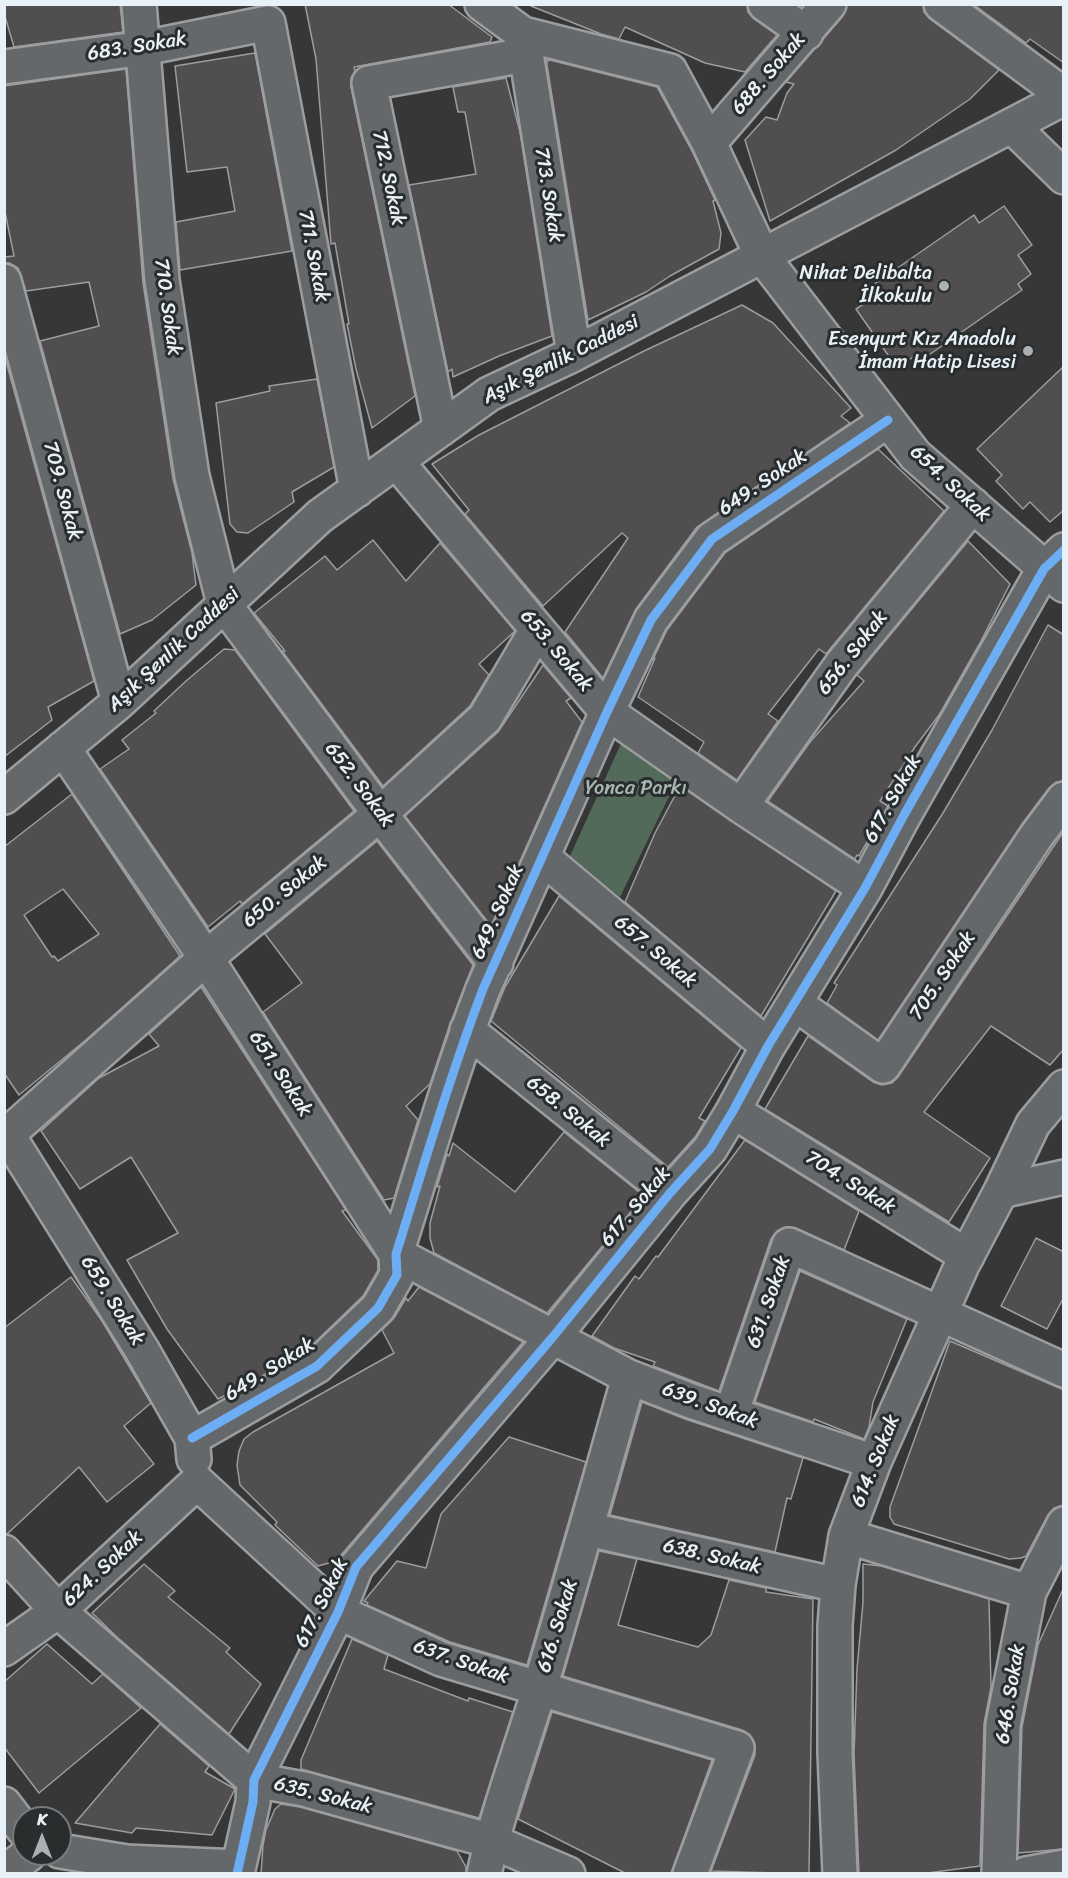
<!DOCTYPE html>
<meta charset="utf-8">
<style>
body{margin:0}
#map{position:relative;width:1068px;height:1878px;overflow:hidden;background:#373737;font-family:Sriracha,sans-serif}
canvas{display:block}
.frame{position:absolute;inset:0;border:6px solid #e8f1f8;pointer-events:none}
.north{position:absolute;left:12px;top:1806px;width:60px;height:60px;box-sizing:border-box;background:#2a2d2e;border:2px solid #767b7f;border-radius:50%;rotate:0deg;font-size:16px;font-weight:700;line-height:24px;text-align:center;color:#e8f1f8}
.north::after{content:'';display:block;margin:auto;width:21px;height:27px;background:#aab0b4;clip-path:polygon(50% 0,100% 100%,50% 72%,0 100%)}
</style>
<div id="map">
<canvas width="1068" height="1878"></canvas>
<div class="frame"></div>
<div class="north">K</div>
</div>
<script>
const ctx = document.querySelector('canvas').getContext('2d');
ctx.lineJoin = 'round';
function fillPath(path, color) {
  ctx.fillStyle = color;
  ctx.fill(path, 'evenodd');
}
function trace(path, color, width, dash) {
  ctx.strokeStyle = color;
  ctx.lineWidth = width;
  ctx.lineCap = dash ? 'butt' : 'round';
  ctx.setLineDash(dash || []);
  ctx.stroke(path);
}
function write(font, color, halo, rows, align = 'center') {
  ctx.font = font + ' Sriracha,sans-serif';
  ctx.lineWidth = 6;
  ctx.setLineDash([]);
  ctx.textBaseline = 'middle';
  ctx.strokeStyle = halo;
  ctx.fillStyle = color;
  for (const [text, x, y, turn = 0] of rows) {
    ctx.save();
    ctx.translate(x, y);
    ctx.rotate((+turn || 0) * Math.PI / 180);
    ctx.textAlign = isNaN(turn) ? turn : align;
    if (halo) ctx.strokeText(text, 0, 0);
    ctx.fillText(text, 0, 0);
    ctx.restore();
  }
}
fillPath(new Path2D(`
 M624,737L678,778L620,897L570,856Z`), '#53695a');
const building = new Path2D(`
 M4,4H120L123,32L14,47L4,13Z
 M305,4H448L492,37L490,42L354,67L355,71L351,78V87L415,396L372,428L356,369L347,324H349L335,243L331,244L316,59Z
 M531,4H747L748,12L754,19L777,35L745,72L705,63L625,27L619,39L601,34L531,6Z
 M847,4H923L924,12L930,19L999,70L970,99L896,150L770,221L745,140L766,117L777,120L787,93L794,84L786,82L843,16Z
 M973,4H1064V63L1030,39L1026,43Z
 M255,53L292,251L180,270L176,222L235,211L227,167L187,172L175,66Z
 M550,60L657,87L692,151L715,200L713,201L721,233L719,249L670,276L646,292L588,320L547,65V61Z
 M126,69L143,283L173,479L192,553L196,585L152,620L120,634L40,341L99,326L89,282L26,291L18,268L9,263H4V257L14,256L4,207V86Z
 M506,78L520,132L552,336L499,356L453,377L452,369L448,372L409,185L476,174L465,112H458L453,87Z
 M1004,206L1032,245L1018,255L1031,274L1018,284L1022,290L923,359L919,353L897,368L856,309L876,296L870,287L974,215L979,223Z
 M742,305L773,323L851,408L841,416L850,423L697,527L636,609L603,678L565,632L628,538L622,533L543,606L465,514L469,510L432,464L479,435L644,351Z
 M4,354L94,681L48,707L52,720L4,757Z
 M1064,366V510L1050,522L1030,502L1023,509L996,481L1002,475L977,449Z
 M317,379L334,467L292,492L294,502L248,533L237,532L230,524L216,403L270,391L269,386Z
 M878,449L944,511L826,654L819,649L768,714L778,721L737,780L698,753L704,742L638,697L655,658L653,659L667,630L725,553Z
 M373,540L406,581L440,543L515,631L479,664L489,675L470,706L383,786L282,651H285L254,613L325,556L337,570Z
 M968,541L1010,584L981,641L939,715L915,747L880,801L888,806L859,856L857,855L855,859L768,801L810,742L864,681L857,675Z
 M1048,625L1064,635V781L1056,782L1049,788L1022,824L878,1040L827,1003L837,985L834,983L943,813L992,730Z
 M224,649L235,650L354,811L242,904L240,901L208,927L100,769L129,749L122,740L156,713L154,711L186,681Z
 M543,665L571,698L566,701L582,722L491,926L405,816L498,732Z
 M680,786L836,891L761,1016L625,902L655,833Z
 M72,794L180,956L87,1039L19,1095L4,1073V847ZM63,889L99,934L58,961L54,956L52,957L24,915Z
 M1064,831V1049L1050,1065L991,1026L924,1112L990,1158L949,1222L765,1109L808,1036L873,1082L882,1085L892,1083L898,1077Z
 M377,841L473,965L449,1027L430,1084L406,1106L418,1120L394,1198L384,1200L263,1012L302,983L265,934Z
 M559,896L741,1048L699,1118L705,1121L696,1136L668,1167L491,1021L505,987Z
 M201,987L346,1210L342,1211L378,1260V1270L363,1296L306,1351L246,1385L218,1399L167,1329L127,1260L178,1233L131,1157L80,1189L41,1131L99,1078L159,1046L149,1034Z
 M564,1132L644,1196L547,1313L434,1253L430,1238V1223L440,1186L437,1187L447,1154L449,1156L453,1143L515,1192Z
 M745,1140L859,1211L844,1250L796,1228L786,1227L777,1231L771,1239L719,1391L653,1366L655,1362L614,1348L592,1336L635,1276L639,1279L656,1256L658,1257Z
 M1036,1238L1064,1252V1297L1047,1329L1001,1306Z
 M800,1271L907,1319L873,1402L869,1427L864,1439L814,1419L813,1422L755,1402Z
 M71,1277L102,1321L151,1403L124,1426L154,1464L107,1502L79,1467L7,1534H4V1328Z
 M419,1287L523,1342L336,1561L318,1566L275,1525L277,1522L240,1485L237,1465L239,1451L244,1439L253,1432L394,1353L382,1330L394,1318L406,1298L408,1301Z
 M950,1341L1064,1390V1505L1054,1508L1048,1515L1026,1556L1021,1558L1009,1559L894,1524L890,1517V1507Z
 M642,1402L685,1419L803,1458L791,1499L787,1498L775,1552L610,1515Z
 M509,1437L586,1462L527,1665L450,1642L367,1605L368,1603L364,1601L397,1561L426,1568L441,1514Z
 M599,1551L637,1559L618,1625L698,1647L711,1635L729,1580L766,1588V1592L813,1599L809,1874L711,1871L755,1755V1744L750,1735L742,1730L563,1676Z
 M144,1564L175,1591L168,1597L230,1648L226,1652L261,1684L229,1734L118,1638L92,1613Z
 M863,1564L882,1566L989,1599L991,1687L984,1724L980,1866L920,1874H859L854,1754L857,1669L863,1602Z
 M1064,1587V1849L1018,1853L1022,1727L1038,1645Z
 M352,1639L388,1655L384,1669L468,1701L469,1698L513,1712L479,1818L301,1769V1760Z
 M47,1644L92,1684L103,1674L141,1708L39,1793L4,1747V1682Z
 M552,1712L712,1760L672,1871L669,1874H627L518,1819Z
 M160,1724L209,1766L205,1772L235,1789L212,1835L136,1828L132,1833L75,1823Z
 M281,1804L300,1807L457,1851L466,1867V1874H261L263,1845L266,1830L275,1809Z`);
fillPath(building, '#514e4f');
trace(building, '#9b9d9e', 1.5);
const minor = new Path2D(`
 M139,4L162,280L192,476L224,604L380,814L496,963
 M482,4L523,34L670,71L709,143L762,256L915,455L1064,585
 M765,4L806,33
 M941,4L1064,95
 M268,23L357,490
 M523,34L574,354
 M4,67L144,48L268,23
 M1012,126L1064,177
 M709,143L829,4
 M4,281L119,702
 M441,429L369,83L525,55
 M396,461L607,712L741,806L865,888
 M63,748L206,958L396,1254L629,1377L691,1401L874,1462
 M4,797L119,702L320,516L489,394L574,354L1064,98
 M741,806L842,664L973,505
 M542,857L768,1046
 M796,1004L883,1066L1037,835L1064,799
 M467,1030L670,1193
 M733,1111L967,1256
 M4,1129L142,1350L192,1438L194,1459
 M8,1134L206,958L380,814L485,718L537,630
 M1001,1191L1064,1177
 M731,1414L789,1245L1064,1370
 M192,1438L317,1366L378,1308L397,1275L396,1254C424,1165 450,1076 483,989L607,712L651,620L712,539L888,420
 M197,1482L338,1612L441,1659L737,1748L690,1874
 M587,1529L838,1585
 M846,1536L1029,1592
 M4,1552L58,1611L254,1780L304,1789L491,1841L568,1874
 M4,1649L58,1611L197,1482
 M4,1804L24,1830
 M60,1851L127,1862L238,1867
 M4,1873L29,1854
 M237,1874L253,1802L254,1780L338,1612L356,1567L552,1338L670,1193L710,1149L733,1111L768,1046L865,888L904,815L1044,569L1064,550
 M484,1874C498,1810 521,1749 540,1687C571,1584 600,1480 629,1377
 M840,1874L835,1753V1626L838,1585L846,1536L874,1462L962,1265L1001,1191L1033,1124L1064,1087
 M999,1874L1003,1725L1029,1592L1064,1524
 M1026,1874L1064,1867`);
trace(minor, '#9b9d9e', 38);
trace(minor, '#65686b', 33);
trace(new Path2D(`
 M192,1438L317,1366L378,1308L397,1275L396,1254C424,1165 450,1076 483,989L607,712L651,620L712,539L888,420
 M237,1874L253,1802L254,1780L338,1612L356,1567L552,1338L670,1193L710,1149L733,1111L768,1046L865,888L904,815L1044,569L1064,550`), '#6dadf4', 9);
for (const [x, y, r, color] of [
 [944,286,6,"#aab0b4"],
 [1028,351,6,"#aab0b4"]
]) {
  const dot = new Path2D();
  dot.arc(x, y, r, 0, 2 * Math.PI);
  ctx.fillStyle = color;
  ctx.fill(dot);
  trace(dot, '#2a2d2e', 2);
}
write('20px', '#e8f1f8', '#2a2d2e', [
 ["683. Sokak",137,47,-9],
 ["688. Sokak",769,74,-49],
 ["712. Sokak",388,178,78],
 ["713. Sokak",548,195,81],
 ["711. Sokak",313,256,79],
 ["710. Sokak",167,307,82],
 ["Aşık Şenlik Caddesi",561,360,-27],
 ["649. Sokak",763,483,-34],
 ["654. Sokak",950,484,43],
 ["709. Sokak",62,491,75],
 ["Aşık Şenlik Caddesi",174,650,-43],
 ["653. Sokak",556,651,50],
 ["656. Sokak",853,653,-52],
 ["652. Sokak",359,785,53],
 ["617. Sokak",893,799,-61],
 ["650. Sokak",285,892,-39],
 ["649. Sokak",498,912,-66],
 ["657. Sokak",655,952,40],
 ["705. Sokak",943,976,-56],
 ["651. Sokak",280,1074,57],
 ["658. Sokak",568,1112,39],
 ["704. Sokak",850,1183,32],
 ["617. Sokak",636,1207,-50],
 ["659. Sokak",112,1301,58],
 ["631. Sokak",769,1302,-71],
 ["649. Sokak",270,1370,-32],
 ["639. Sokak",710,1406,20],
 ["614. Sokak",876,1461,-68],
 ["638. Sokak",712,1557,13],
 ["624. Sokak",103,1569,-43],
 ["617. Sokak",322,1603,-64],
 ["616. Sokak",558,1626,-73],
 ["637. Sokak",461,1662,19],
 ["646. Sokak",1011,1694,-81],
 ["635. Sokak",323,1796,14]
]);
write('20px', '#e8f1f8', '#2a2d2e', [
 ["Nihat Delibalta",932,274],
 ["İlkokulu",932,297],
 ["Esenyurt Kız Anadolu",1016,340],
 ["İmam Hatip Lisesi",1016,363]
], 'right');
write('20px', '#a7b7b3', '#2a2d2e', [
 ["Yonca Parkı",636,789]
]);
</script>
